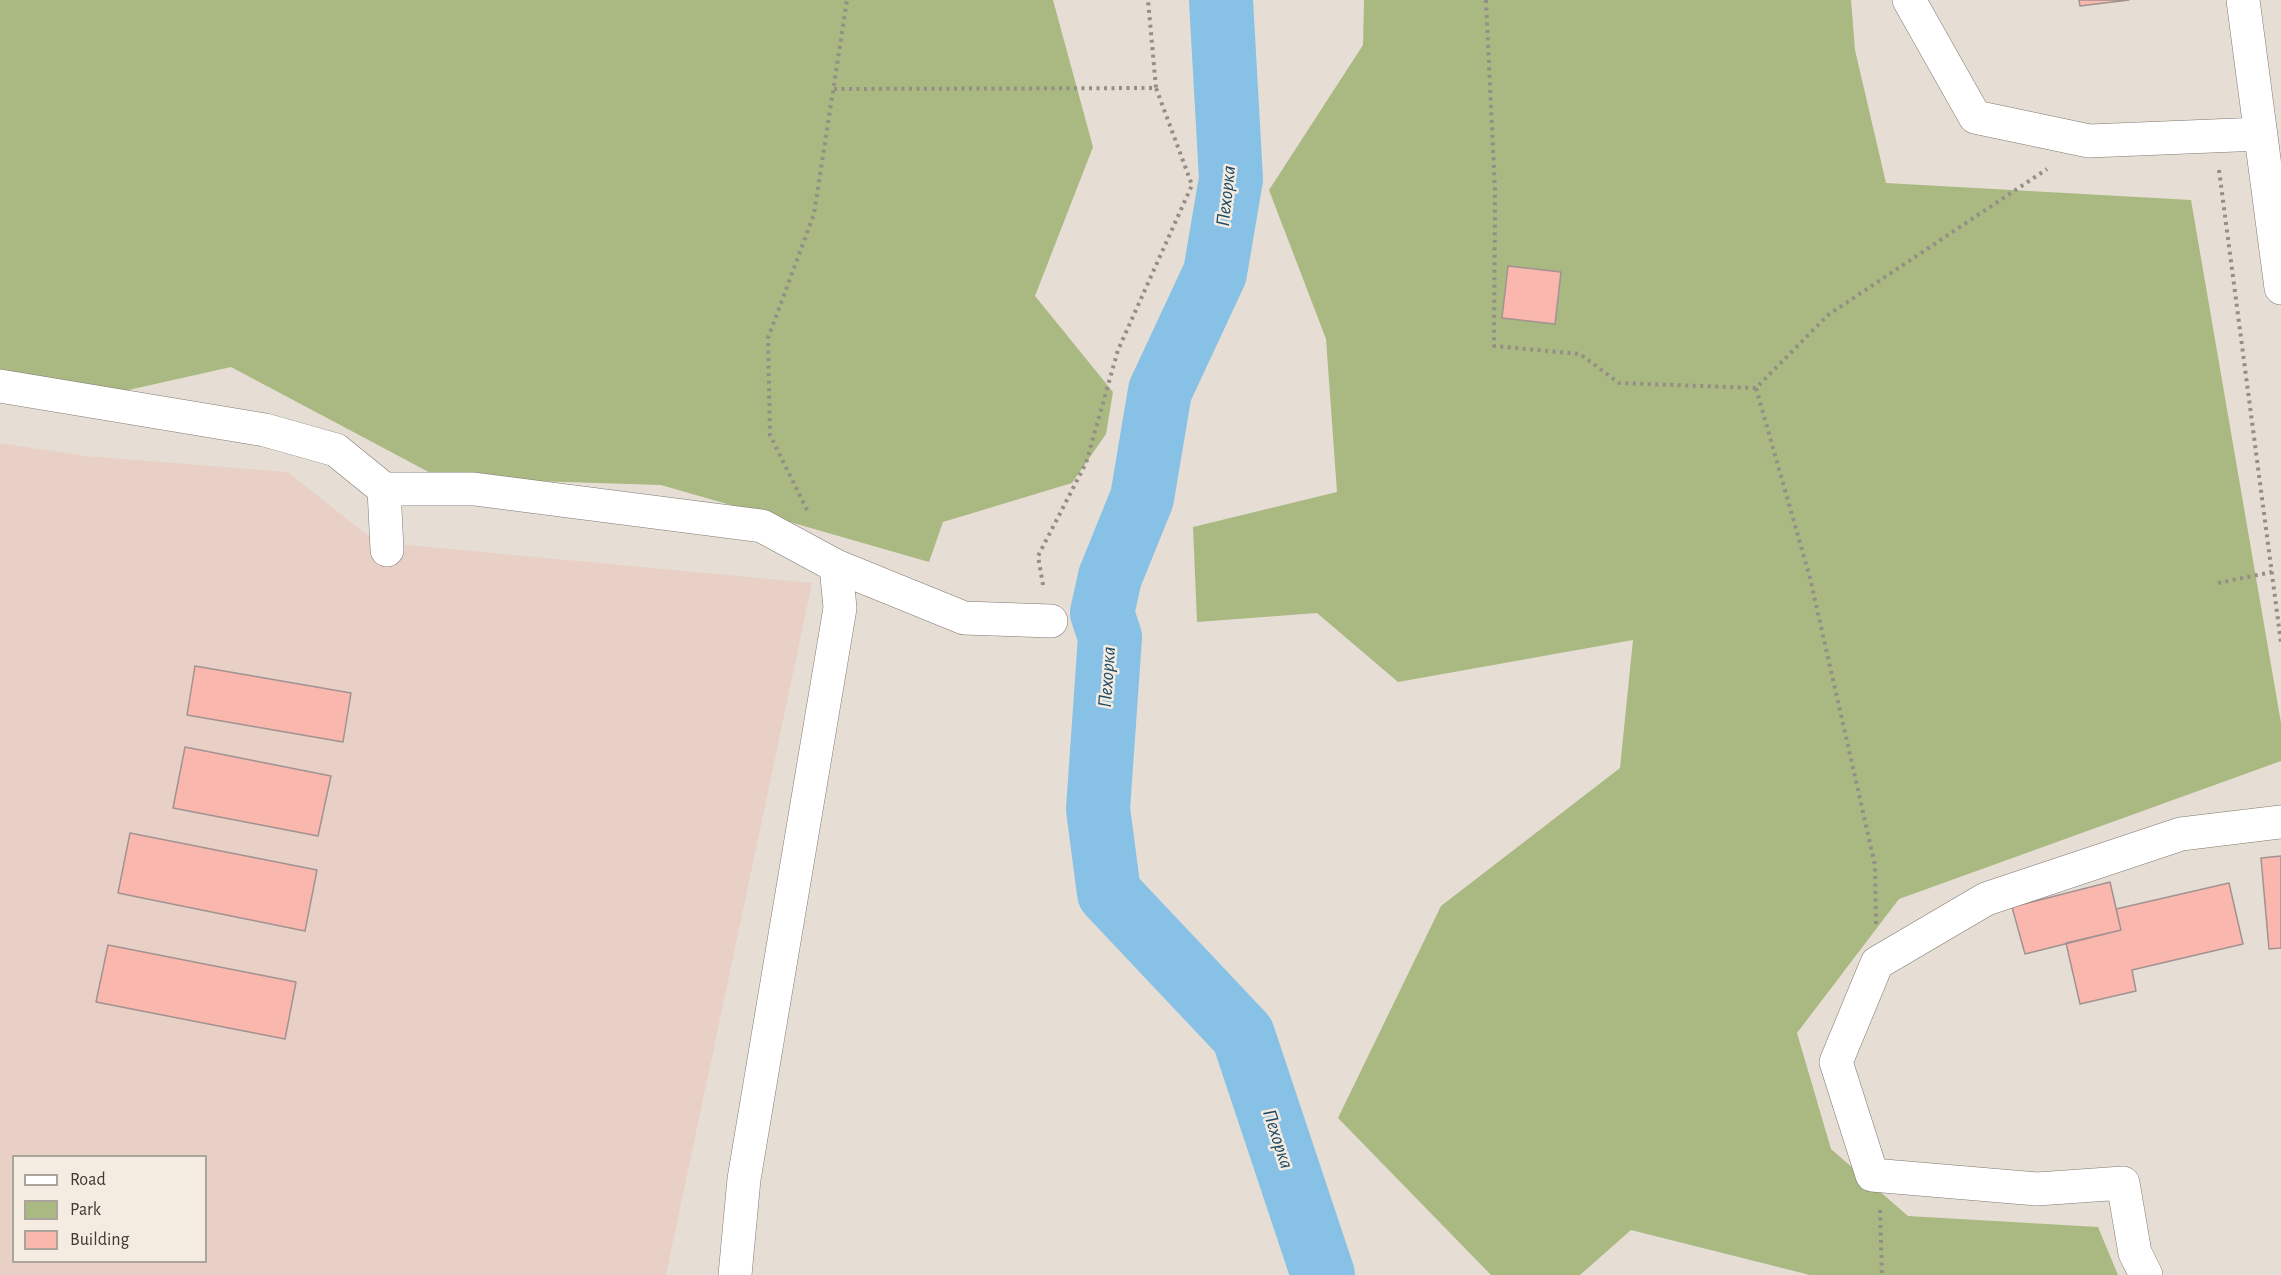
<!DOCTYPE html>
<meta charset="utf-8">
<style>
body{margin:0}
#map{position:relative;width:2281px;height:1275px;overflow:hidden;background:#e6ded4;font-family:"Alegreya Sans",sans-serif}
canvas{display:block}
.legend{position:absolute;left:12px;top:1155px;width:195px;height:108px;box-sizing:border-box;background:#f4ebe1;border:2px solid #aba49d;margin:0;padding:8px 10px;list-style:none;font-size:18px;color:#3e3a36}
.legend li{display:flex;align-items:center;gap:12px;height:30px}
.legend b{width:30px;border:2px solid #aba49d}
</style>
<div id="map">
<canvas width="2281" height="1275"></canvas>
<ul class="legend">
<li><b style="height:8px;background:#fff"></b>Road</li>
<li><b style="height:16px;background:#a9b981"></b>Park</li>
<li><b style="height:16px;background:#fab7ae"></b>Building</li>
</ul>
</div>
<script>
const ctx = document.querySelector('canvas').getContext('2d');
ctx.lineJoin = 'round';
function fillPath(path, color) {
  ctx.fillStyle = color;
  ctx.fill(path, 'evenodd');
}
function trace(path, color, width, dash) {
  ctx.strokeStyle = color;
  ctx.lineWidth = width;
  ctx.lineCap = dash ? 'butt' : 'round';
  ctx.setLineDash(dash || []);
  ctx.stroke(path);
}
function write(font, color, halo, rows, align = 'center') {
  ctx.font = font + ' "Alegreya Sans",sans-serif';
  ctx.lineWidth = 5;
  ctx.setLineDash([]);
  ctx.textBaseline = 'middle';
  ctx.strokeStyle = halo;
  ctx.fillStyle = color;
  for (const [text, x, y, turn = 0] of rows) {
    ctx.save();
    ctx.translate(x, y);
    ctx.rotate((+turn || 0) * Math.PI / 180);
    ctx.textAlign = isNaN(turn) ? turn : align;
    if (halo) ctx.strokeText(text, 0, 0);
    ctx.fillText(text, 0, 0);
    ctx.restore();
  }
}
fillPath(new Path2D(`
 M0,443L86,456L288,472L376,542L812,583L666,1275H0ZM14,1156H206V1262H14Z`), '#e8d0c6');
fillPath(new Path2D(`
 M0,0H1053L1093,147L1035,296L1113,392L1106,434L1072,483L943,522L929,562L661,485L440,478L231,367L115,393L0,373Z
 M1364,0H1851L1855,50L1886,183L2191,200L2281,723V761L1899,899L1797,1033L1831,1149L1908,1216L2098,1227L2118,1275H1810L1631,1230L1580,1275H1491L1338,1118L1441,906L1620,768L1633,640L1398,682L1317,613L1197,622L1193,527L1337,492L1326,339L1269,190L1363,45Z`), '#a9b981');
trace(new Path2D(`
 M1221,0L1231,179L1215,273L1160,391L1142,498L1110,577L1102,613L1110,637L1098,809L1109,893L1243,1035L1323,1275`), '#87c1e5', 64);
const building = new Path2D(`
 M2079,0H2129L2080,6Z
 M1508,266L1561,272L1555,324L1502,318Z
 M195,666L351,693L343,742L187,715Z
 M185,747L331,776L318,836L173,808Z
 M130,833L317,870L305,931L118,893Z
 M2281,856V948L2269,949L2261,858Z
 M2110,882L2121,930L2025,954L2012,907Z
 M2229,883L2243,944L2132,970L2136,991L2080,1004L2066,943L2121,930L2116,909Z
 M108,945L296,982L285,1039L96,1002Z`);
fillPath(building, '#fab7ae');
trace(building, '#a09391', 1.5);
const minor = new Path2D(`
 M1909,0L1975,117L2089,141L2261,134
 M2243,0L2281,288
 M0,386L265,430L336,450L384,489L387,550
 M384,489H474L762,526L836,566L840,608L744,1179L735,1275
 M836,566L964,618L1051,621
 M2146,1275L2135,1253L2123,1183L2037,1189L1872,1175L1836,1062L1877,963L1986,899L2181,834L2281,822`);
trace(minor, '#7f786f', 34);
trace(new Path2D(`
 M1486,0L1495,191L1494,346L1580,354L1619,383L1756,388
 M834,89L1156,88L1148,0
 M2219,170L2281,643
 M807,510L770,435L768,338L814,214L847,0
 M2218,583L2272,572
 M1043,585L1038,556L1086,463L1118,350L1192,185L1156,88
 M1876,924L1875,865L1810,578L1756,388L1828,315L2047,169
 M1880,1210L1882,1275`), '#948e87', 4, [3, 4.5]);
trace(minor, '#fff', 33);
write('italic 20px', '#1d4b65', '#f4ebe1', [
 ["Пехорка",1226,196,-84],
 ["Пехорка",1107,677,-86],
 ["Пехорка",1278,1139,72]
]);
</script>
